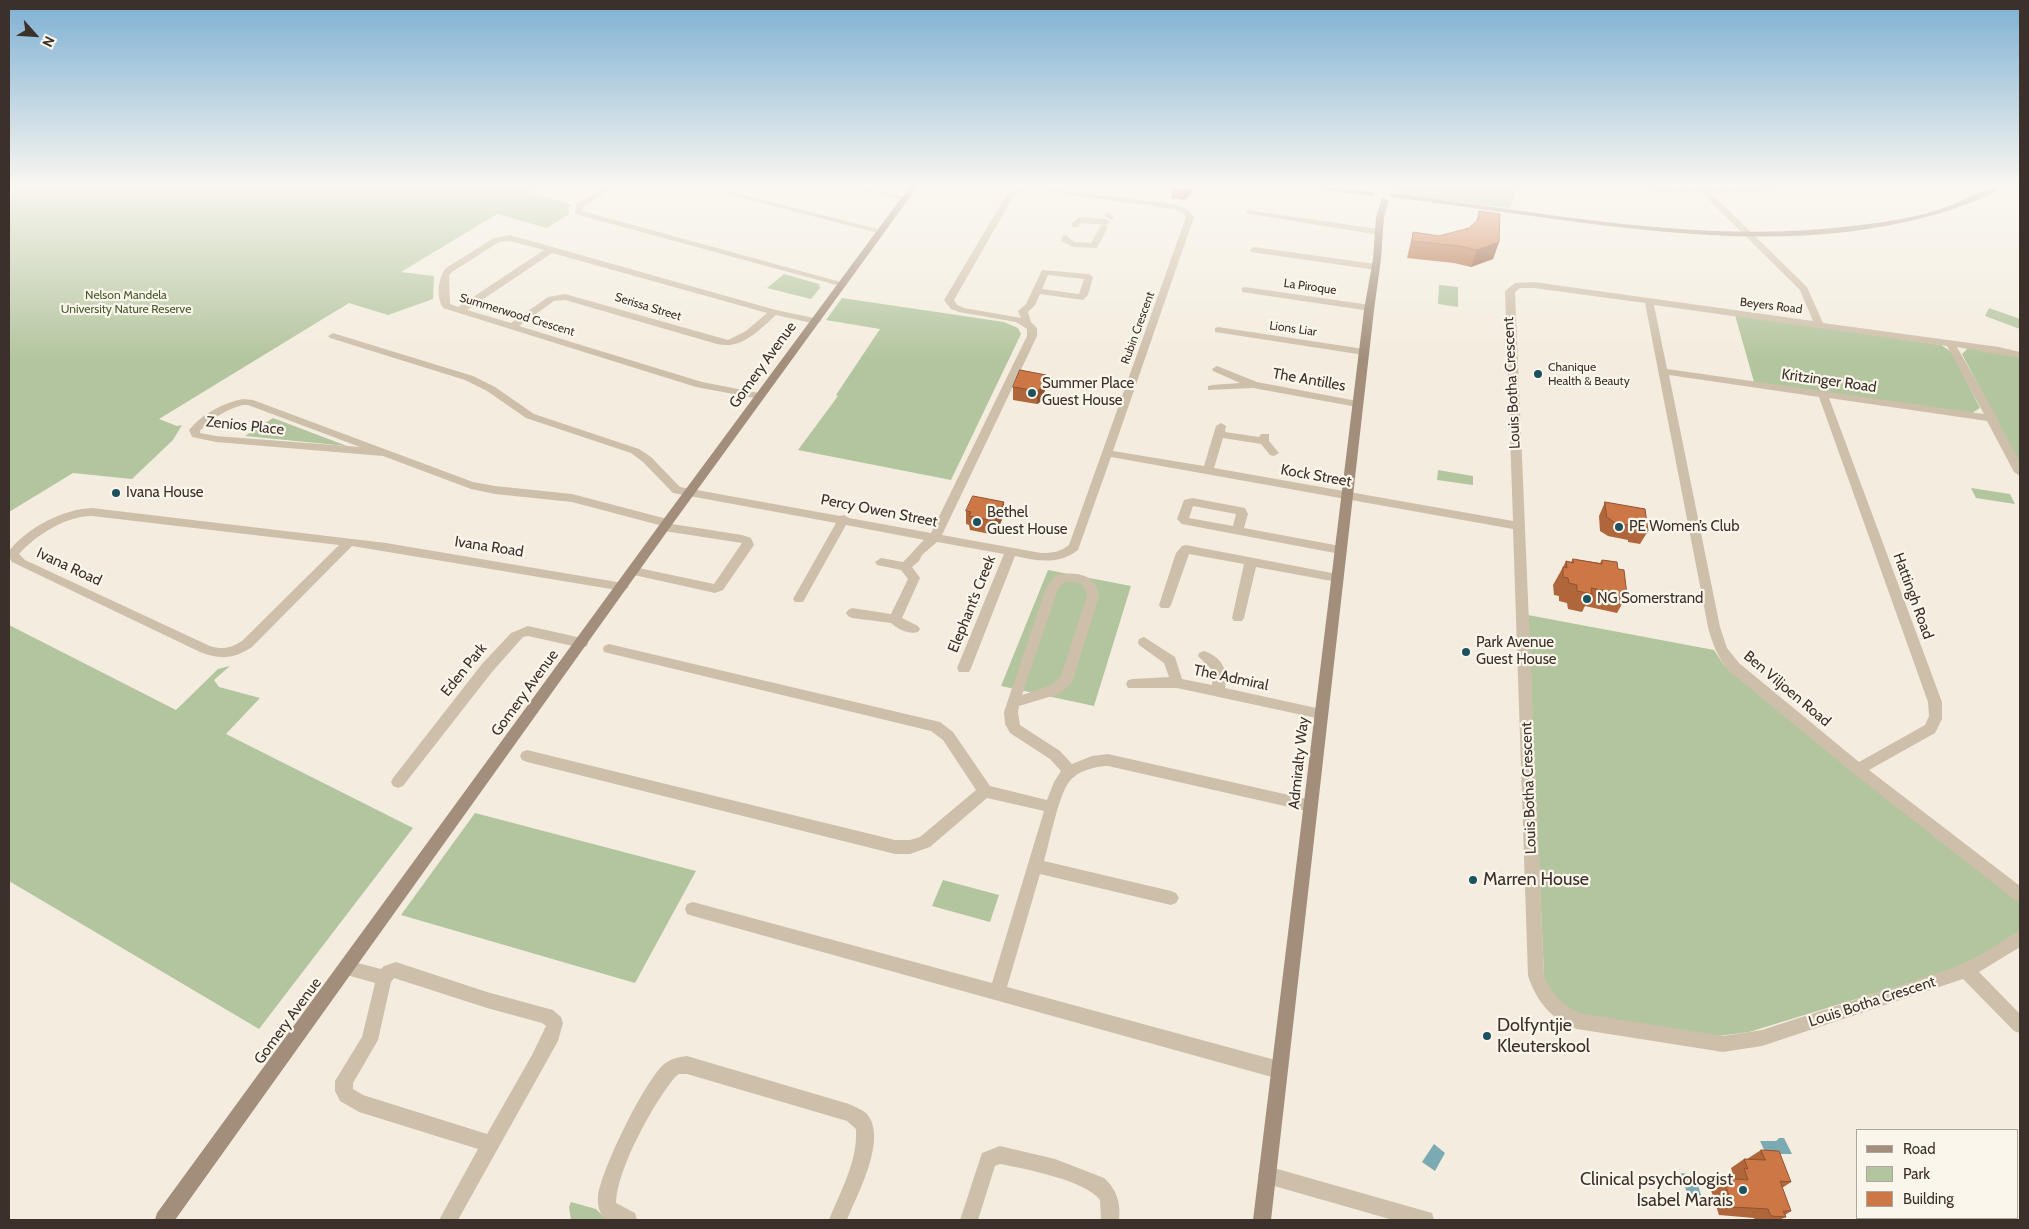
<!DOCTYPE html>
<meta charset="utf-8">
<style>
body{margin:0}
#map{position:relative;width:2029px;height:1229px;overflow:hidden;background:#f4eddf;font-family:Cabin,sans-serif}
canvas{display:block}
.frame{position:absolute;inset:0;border:10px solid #3b312a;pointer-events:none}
.legend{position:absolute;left:1856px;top:1129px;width:162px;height:90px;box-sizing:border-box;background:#fbf6ec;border:1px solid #aea79e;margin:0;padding:6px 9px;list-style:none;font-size:15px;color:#3b312a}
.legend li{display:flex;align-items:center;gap:10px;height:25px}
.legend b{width:25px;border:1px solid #aea79e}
.north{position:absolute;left:10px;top:10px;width:50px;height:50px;-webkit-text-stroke:4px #fbf6ec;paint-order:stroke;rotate:116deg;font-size:14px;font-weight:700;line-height:20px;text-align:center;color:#3b312a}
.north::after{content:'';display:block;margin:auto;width:18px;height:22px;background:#3b312a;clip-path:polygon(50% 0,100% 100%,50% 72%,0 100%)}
</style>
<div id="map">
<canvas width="2029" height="1229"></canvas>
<div class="frame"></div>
<ul class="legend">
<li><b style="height:6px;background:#a28e7b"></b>Road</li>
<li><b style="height:14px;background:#b3c59e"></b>Park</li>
<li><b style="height:14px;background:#cc7745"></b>Building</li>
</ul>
<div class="north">N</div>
</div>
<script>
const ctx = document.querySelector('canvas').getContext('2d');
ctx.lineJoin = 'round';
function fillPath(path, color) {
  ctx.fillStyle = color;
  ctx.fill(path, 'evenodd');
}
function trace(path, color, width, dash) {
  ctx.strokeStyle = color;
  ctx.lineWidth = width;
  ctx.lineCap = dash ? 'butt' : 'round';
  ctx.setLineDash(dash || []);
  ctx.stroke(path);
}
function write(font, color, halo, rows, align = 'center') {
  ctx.font = font + ' Cabin,sans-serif';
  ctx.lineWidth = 4.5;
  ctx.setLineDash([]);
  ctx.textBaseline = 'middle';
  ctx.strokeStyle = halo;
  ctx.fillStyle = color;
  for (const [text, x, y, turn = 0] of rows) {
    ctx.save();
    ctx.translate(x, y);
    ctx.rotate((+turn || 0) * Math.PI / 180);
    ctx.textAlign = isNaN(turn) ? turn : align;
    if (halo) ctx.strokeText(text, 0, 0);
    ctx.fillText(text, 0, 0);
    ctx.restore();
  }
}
fillPath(new Path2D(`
 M9,186H543L531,193L573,205L568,208L569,214L547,228L497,214L401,272L434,276L433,299L388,315L349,303L159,419L177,426L182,425L173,440L132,479L73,473L9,512Z
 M1388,186H1520L1510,208L1407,195L1395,191Z
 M784,274L819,284L820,288L811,299L767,288Z
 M1439,285L1458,287V307L1438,304Z
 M842,298L1004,322L1018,328L1021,334L951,480L798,450L838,396L836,395L880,329L826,320Z
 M1989,308L2020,319V329L1985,316Z
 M1735,315L1941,345L1952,352L1980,408L1972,413L1754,382Z
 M1968,348L1998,351L2020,356V464L1962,354Z
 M273,418L347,446L245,436Z
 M1438,470L1473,476V485L1437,480Z
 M1971,488L2010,494L2015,504L1976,498Z
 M1048,570L1131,586L1094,706L1001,686Z
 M1528,615L1714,650L1724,665L1852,771L2012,893L2020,902V931L1964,966L1749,1032L1719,1036L1583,1015C1561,1006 1553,1000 1544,977Z
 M9,625L176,710L218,669L230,666L214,680L219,687L260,698L226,734L413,828L259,1029L9,881Z
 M475,813L696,871L635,983L401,915Z
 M943,880L999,895L990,922L932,906Z
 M571,1202L596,1209L607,1220H571L569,1207Z`), '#b3c59e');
fillPath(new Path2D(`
 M1779,1138H1784L1792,1154H1766L1760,1141H1776Z
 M1434,1144L1445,1153L1435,1171L1422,1162Z
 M1681,1173L1695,1175L1703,1202L1689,1200Z`), '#7caab3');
trace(new Path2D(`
 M1108,218L1110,214`), '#cfc7bb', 9, [9, 4.5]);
fillPath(new Path2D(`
 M607,186H616L583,207L582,211L848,284L843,287L840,286L575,214L576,204Z
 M695,186H707L886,231L882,234Z
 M845,186H858L908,198L904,200Z
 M1032,186L1174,204L1187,209L1194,217L1113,451L1204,466L1216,426L1221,423L1226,426L1225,432L1259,437L1261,434H1269V441L1279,453L1274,456L1270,455L1261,444L1223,438L1214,468L1513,521L1505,291L1515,283L1534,282L1813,321L1800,290L1702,193C1688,193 1619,192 1613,186L1697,188L1695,186H1703L1708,188L1802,186C1795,193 1726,193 1711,193L1807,287L1823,323L1999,347L2020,352V358L1957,347L1998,419L1997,420L2020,462V476L2014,472L1987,421L1829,398L1942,702V719L1935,733L1869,770L2020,886V902L2015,900L1853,773L1729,671C1718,658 1712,643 1708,627L1645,303L1534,288H1520L1515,292L1544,976C1550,993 1563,1005 1579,1013L1723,1036L1762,1030L1950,969L1973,959L2020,931V947L1979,972L2020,1014V1033L2014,1031L1963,979L1762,1046L1723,1052L1577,1029C1551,1019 1537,1002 1528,976L1513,529L1111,457L1078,550C1059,565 1038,561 1015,556L971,668L969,672H959L957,668L1004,554L937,542L922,555L919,561L912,567L920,578L902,618L918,626L920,629L918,632C910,635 897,629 891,623L852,618L848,616L846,613L848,610L852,608L891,614L908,579L901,570L877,565L875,562L881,558L903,562C911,555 916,547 924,540L846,525L803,602H795L793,599L836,523L673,493L643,462L631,453L526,418L487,391L465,380L330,338L328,336L333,333L336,334L473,376L495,387L534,414L639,449L651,457L680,487L840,516L844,515L849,518L931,533L1027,336V329L1016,322L959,312L951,309L944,300L1007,194L1015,188ZM1032,190L1174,209L1182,212L1186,217L1069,545C1060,552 1053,553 1041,553L942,535L1037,336V328L1031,322L1028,312L1035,305L1040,294L1083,300L1088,295L1093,277L1089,274L1042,270L1026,304L1018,311L1021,318L964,308L957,305L954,300L1013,197L1020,192ZM1048,275L1084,279L1079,294L1042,289ZM1654,305L1947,346L1984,414L1667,369ZM1669,375L1819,397L1928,702L1929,716L1925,725L1859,762L1739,663L1727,648L1720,627Z
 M1247,210L1379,229L1383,232L1379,235L1250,214H1247Z
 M1079,217L1106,219L1110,222L1106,225L1081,223L1078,227H1072V223Z
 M1104,224L1108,227L1097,248L1073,247L1061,241L1063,236L1066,235L1074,242L1091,243L1100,227Z
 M510,235L776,310L819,319L821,321L816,324L776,315C759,330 742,350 717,344L565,300L554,301L519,326L702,382L764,394V398L760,399L696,387L443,308C436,297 438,277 446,268L494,238ZM510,241L544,250L458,307L450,304L449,275L452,272L499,242ZM552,253L767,313L746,331L728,340L565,294L548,297L511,323L467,310Z
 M1254,247L1376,264L1380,267L1376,270L1251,252L1250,250Z
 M1245,287L1370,305L1375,308L1370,311L1242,292V288Z
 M1218,327L1364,349L1369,352L1364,355L1215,332V328Z
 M1217,366L1257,382L1357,401L1362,404L1357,407L1253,388L1208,390V386L1212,385L1240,383L1213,371L1212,369Z
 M243,399L253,400L473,482L495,486L572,494L671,520L672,524L742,535L751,538L754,545L723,590L715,593L634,575L628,571L634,567L714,584L742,543L664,531L660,530L659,525L572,502L495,494L471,489L383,456L216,442L192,437L189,430C202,414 223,403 243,399ZM243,405H248L360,447L216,436L200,433V431C211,419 227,409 243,405Z
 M1192,498L1245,508L1248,514L1244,528L1340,546L1346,550L1340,554L1182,524L1177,519L1184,500ZM1193,506L1236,514L1233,526L1189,518Z
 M92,508L386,543L623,583L629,587L623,591L352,546L252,647C234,659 220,660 200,652L12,562L9,557V551C27,528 63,509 92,508ZM92,516L339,545L242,641C231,648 223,650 210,646L25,560L19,554C36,535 66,516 92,516Z
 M1186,545L1337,574L1343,578L1337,582L1256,567L1244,618L1242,621H1234L1232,618L1244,564L1189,554L1171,605L1169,608H1161L1159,605L1176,553L1182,546Z
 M1060,574C1078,572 1097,575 1099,596L1072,683L1059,694L1019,706L1018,712L1020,725L1060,751L1072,764L1092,756L1108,754L1311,800L1316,802L1318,806L1316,810L1311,812L1108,766C1095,766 1077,771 1069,782C1059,794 1049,844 1044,861L1171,891L1176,893L1179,898L1176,903L1171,905L1040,874L1007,987L1279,1061L1285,1064L1288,1070L1285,1076L1279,1079L693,916L687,914L685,909L687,904L693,902L992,983L1044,811L987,798L930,847L910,854H895L527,762L522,760L520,756L522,752L527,750L895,840H910L920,837L976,790L943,740L931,731L604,652L603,649L604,646L609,644L940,722L953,732L990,786L1047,800L1054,782L1061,771L1050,759L1010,733L1005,724L1004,712L1046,588L1056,575ZM1064,582C1076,581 1086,582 1087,596L1061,676L1049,686L1022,695L1058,589Z
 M528,626L582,638L587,640L588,643L587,646L582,648L528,636L523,637L492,672L403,786L398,788L393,786L391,782L393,778L482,664L511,633Z
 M1144,637L1175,657L1182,679L1212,685L1213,671L1198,656L1199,653L1204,651C1222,657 1229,671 1225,688L1321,709L1326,710L1328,714L1326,718L1321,719L1177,688H1128L1126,684L1128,680L1133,679L1169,677L1164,663L1139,645L1138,642L1139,639Z
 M346,960L381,969L384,966L396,962L487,992L553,1010L561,1017L563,1023L558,1041L458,1220H439L478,1149L359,1112L340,1101L335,1091V1081L362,1037L375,983L340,973L338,968L340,963ZM394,978L487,1008L542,1023L546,1026L532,1055L487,1134L363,1095L353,1089V1083L378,1040L391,982Z
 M687,1056L849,1104C855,1107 861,1109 866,1113C889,1137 857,1195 847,1220H829C840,1192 858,1161 856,1129L847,1121L687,1074H679L675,1077C653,1104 617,1169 616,1203L635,1213L637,1220C629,1220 614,1223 607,1220C599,1216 597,1203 598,1196C602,1168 643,1085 662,1066C669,1059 678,1057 687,1056Z
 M1000,1146L1055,1159L1104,1178C1117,1189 1121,1204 1119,1220H1101L1100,1200C1087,1181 1023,1168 1000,1164L995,1166L978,1220H960L982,1153Z
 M1267,1166L1425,1211L1432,1213L1434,1220H1393L1267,1184L1261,1181L1258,1175L1261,1169Z`), '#cebfaa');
fillPath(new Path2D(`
 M910,186H918L671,526L175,1220H155L157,1213L663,520Z
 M1303,186H1323L1372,192L1376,194L1372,196L1307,188Z
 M1993,186H2003C1989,198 1948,211 1930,216C1809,249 1683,236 1561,220C1505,212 1448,205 1392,197L1388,195L1392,193C1541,212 1703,245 1852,226C1885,222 1918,218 1949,206C1964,200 1979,192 1993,186Z
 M1382,198L1389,200L1384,217L1381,259L1374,310L1271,1220H1253L1364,310L1373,259L1376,217Z`), '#a28e7b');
fillPath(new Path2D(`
 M1172,190L1192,192L1184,200L1171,198Z
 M1479,211L1499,242L1493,259L1471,267L1454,263L1407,258L1413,232L1439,236L1469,228L1476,222Z
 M1046,375V388L1040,402L1037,404L1013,400V387Z
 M1605,502L1648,531L1640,544L1628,542V540L1608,536L1600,531L1599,516Z
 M966,511L1004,515L995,535L970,530L969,525L966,524Z
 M1573,559L1600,563L1602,560L1618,569L1627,595L1617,613L1585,606L1582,612L1568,609L1567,603L1559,601V596L1554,595L1553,585L1563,567L1566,561L1571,562Z
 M1761,1150L1791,1182L1782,1188L1791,1211L1785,1215L1786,1217L1779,1220H1755L1754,1218L1719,1215L1710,1187L1723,1178L1730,1179V1178L1733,1175L1731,1168L1744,1159H1747Z`), '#af663b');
fillPath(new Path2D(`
 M1192,186H1193L1192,192L1184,200V192Z
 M1499,242L1493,259L1471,267L1477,250Z
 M1046,375V388L1040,402L1037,404V391Z
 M1004,502V515L995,535V521Z`), '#8f5330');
const building = new Path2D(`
 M1174,186H1192L1184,192L1172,190Z
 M1479,211L1500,214L1499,242L1477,250L1459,246L1412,241L1413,232L1439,236L1469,228L1479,219Z
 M1020,370L1046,375L1040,389L1037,391L1013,387Z
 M973,496L1004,502L995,521L969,516L971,512L966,511Z
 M1605,502L1645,509L1648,531L1636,528V526L1615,523L1607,517Z
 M1573,559L1602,564V560L1617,562L1618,569L1624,570L1627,595L1591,588L1592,594L1577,591V585L1569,583L1568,578L1563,577V567L1567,568L1566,561L1573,563Z
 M1761,1150L1779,1151L1791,1182L1780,1181L1791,1211H1783L1786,1217L1771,1216L1768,1209L1733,1207L1723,1178L1748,1180L1744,1168L1748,1169L1744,1159L1765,1160Z`);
fillPath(building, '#cc7745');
trace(building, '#8f5330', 1);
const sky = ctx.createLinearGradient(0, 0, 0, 358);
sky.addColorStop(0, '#7db0d3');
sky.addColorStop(0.52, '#faf7f1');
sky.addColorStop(1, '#faf7f100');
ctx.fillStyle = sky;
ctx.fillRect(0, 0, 2029, 358);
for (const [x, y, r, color] of [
 [1538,374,5,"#1c525f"],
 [1032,393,5,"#1c525f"],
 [116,493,5,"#1c525f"],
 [977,522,5,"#1c525f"],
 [1619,527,5,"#1c525f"],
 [1587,599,5,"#1c525f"],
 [1466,652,5,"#1c525f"],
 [1473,880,5,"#1c525f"],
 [1487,1036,5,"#1c525f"],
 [1743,1190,5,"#1c525f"]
]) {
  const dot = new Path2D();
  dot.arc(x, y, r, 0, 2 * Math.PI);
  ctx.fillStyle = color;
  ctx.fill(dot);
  trace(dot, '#fbf6ec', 2);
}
write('12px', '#3b312a', '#fbf6ec', [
 ["La Piroque",1310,287,8],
 ["Beyers Road",1771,306,7],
 ["Serissa Street",648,307,17],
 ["Summerwood Crescent",517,315,17],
 ["Rubin Crescent",1138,328,-70],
 ["Lions Liar",1293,329,8]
]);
write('12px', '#445b2c', '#fbf6ec', [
 ["Nelson Mandela",126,295],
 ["University Nature Reserve",126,309]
]);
write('12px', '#3b312a', '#fbf6ec', [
 ["Chanique",1548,367],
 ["Health & Beauty",1548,381]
], 'left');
write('15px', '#3b312a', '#fbf6ec', [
 ["Gomery Avenue",763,365,-54],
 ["The Antilles",1309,380,10],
 ["Kritzinger Road",1829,381,8],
 ["Louis Botha Crescent",1512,383,-93],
 ["Zenios Place",245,426,6],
 ["Kock Street",1316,476,10],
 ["Percy Owen Street",879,511,11],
 ["Ivana Road",489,547,9],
 ["Ivana Road",69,567,25],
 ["Hattingh Road",1913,596,70],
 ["Elephant’s Creek",972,604,-68],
 ["Eden Park",464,670,-51],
 ["The Admiral",1231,678,12],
 ["Ben Viljoen Road",1787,689,40],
 ["Gomery Avenue",525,693,-54],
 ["Admiralty Way",1299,763,-84],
 ["Louis Botha Crescent",1529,788,-92],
 ["Louis Botha Crescent",1872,1002,-18],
 ["Gomery Avenue",288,1021,-54]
]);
write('15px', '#3b312a', '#fbf6ec', [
 ["Summer Place",1042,384],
 ["Guest House",1042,401],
 ["Ivana House",126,493],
 ["Bethel",987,513],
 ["Guest House",987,530],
 ["PE Women’s Club",1629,527],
 ["NG Somerstrand",1597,599],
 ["Park Avenue",1476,643],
 ["Guest House",1476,660]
], 'left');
write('18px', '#3b312a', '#fbf6ec', [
 ["Marren House",1483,880],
 ["Dolfyntjie",1497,1026],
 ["Kleuterskool",1497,1047],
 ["Clinical psychologist",1733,1180,"right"],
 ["Isabel Marais",1733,1201,"right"]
], 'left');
</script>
